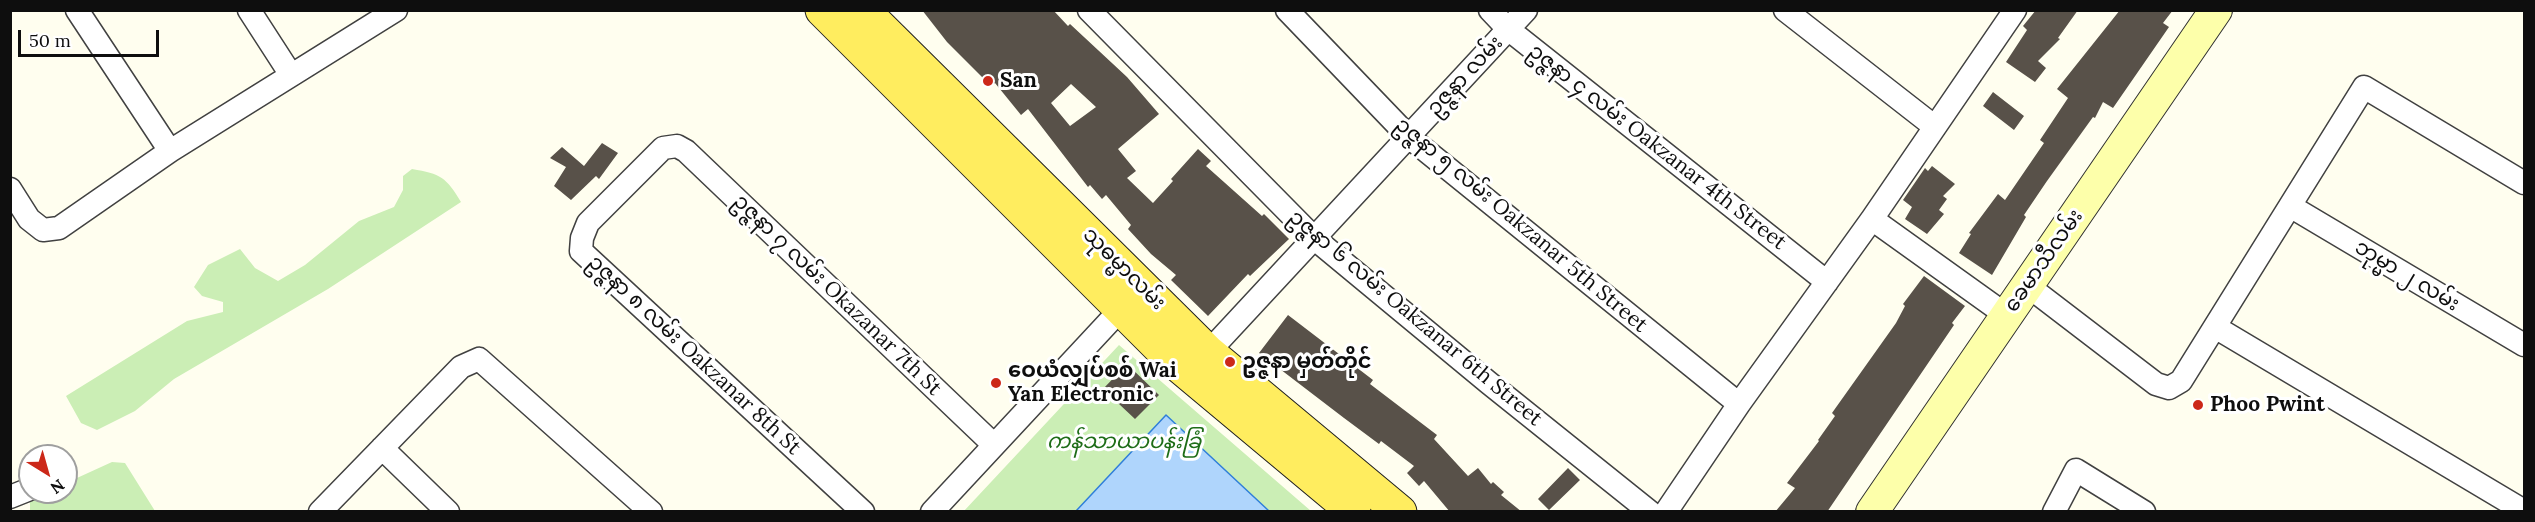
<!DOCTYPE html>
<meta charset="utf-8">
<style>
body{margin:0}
#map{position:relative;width:2535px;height:522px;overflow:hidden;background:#fffeef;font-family:Lora,serif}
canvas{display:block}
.frame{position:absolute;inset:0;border:12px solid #0e0e0e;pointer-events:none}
.north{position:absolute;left:18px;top:444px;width:60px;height:60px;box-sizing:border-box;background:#fff;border:2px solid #9f9f9f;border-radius:50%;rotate:143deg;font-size:16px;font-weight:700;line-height:24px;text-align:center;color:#0e0e0e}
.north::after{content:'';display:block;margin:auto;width:21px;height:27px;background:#cc2819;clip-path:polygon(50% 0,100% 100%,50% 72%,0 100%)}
.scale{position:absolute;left:18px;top:30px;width:141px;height:27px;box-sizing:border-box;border:3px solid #0e0e0e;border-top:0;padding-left:8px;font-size:18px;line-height:21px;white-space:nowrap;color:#0e0e0e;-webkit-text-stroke:4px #fff;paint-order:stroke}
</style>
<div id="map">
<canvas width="2535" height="522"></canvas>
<div class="frame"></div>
<div class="north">N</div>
<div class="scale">50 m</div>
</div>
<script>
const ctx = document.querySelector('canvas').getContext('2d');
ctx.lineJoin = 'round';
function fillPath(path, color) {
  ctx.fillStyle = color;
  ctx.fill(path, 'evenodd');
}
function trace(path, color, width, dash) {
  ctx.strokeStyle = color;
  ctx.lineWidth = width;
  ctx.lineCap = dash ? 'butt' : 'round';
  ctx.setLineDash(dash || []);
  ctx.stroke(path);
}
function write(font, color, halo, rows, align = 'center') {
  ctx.font = font + ' Lora,"Noto Sans Myanmar",serif';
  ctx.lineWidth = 6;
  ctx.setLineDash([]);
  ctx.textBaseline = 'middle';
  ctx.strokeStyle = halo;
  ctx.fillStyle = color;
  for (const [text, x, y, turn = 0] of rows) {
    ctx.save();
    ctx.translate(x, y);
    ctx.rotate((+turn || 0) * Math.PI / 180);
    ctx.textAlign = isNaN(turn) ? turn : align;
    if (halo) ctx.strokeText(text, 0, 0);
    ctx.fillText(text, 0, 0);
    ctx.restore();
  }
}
fillPath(new Path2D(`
 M412,169C441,174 446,177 461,202L328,289L174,379L135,411L97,430L81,423L66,396L187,321L223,312V302L202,296L194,287L208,265L240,249L255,268L278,281L305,265L359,221L394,207L403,190V176Z
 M1119,345L1311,511L963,512Z
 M112,462L125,463L155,511L30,512V501L48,492H66V483Z`), '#cbeeb5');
const water = new Path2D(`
 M1166,415L1269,511H1076Z`);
fillPath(water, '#afd5fc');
trace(water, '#2f7fda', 1.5);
fillPath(new Path2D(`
 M922,10H1053L1068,26L1070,24L1127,77L1159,114L1118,149L1136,171L1127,178L1153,203L1173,181L1171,179L1198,149L1211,161L1206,166L1262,216L1264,214L1289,239L1250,276L1248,274L1208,316L1171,280L1176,275L1151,254L1128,229L1131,225L1106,195L1102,199L1090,185L1088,187L1028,109L1021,115L995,83L991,86L947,42ZM1071,84L1096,107L1070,126L1051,103Z
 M2036,10H2078L2058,38L2060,39L2038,61L2046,68L2035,82L2006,62L2027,30L2023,26Z
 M2120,10H2173L2163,23L2169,27L2113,108L2103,102L2095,118L2093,117L2047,181L2024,215L2026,217L1992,275L1959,253L1971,234L1969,233L1998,194L2005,200L2044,143L2040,140L2068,98L2057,89Z
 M1993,92L2024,116L2014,130L1983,106Z
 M602,143L618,153L599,179L596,176L571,200L554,186L566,167L550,158L562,147L584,166Z
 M1932,166L1955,184L1943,196L1947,199L1939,210L1944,214L1927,234L1905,219L1912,207L1903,200L1925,168L1928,171Z
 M1924,276L1965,306L1952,323L1954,325L1827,512H1775L1795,488L1787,483L1819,441L1818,440L1835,416L1832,413L1896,323L1905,306L1903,304Z
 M1288,315L1373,380L1370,384L1437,435L1434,439L1468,476L1478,468L1491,484L1493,482L1504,492L1501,495L1522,512H1450L1424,481L1419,486L1407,473L1414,466L1381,441L1379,444L1344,418L1259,353Z
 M1127,364L1159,395L1135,419L1103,389Z
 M1568,468L1580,480L1549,510L1538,499Z`), '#585149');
const minor = new Path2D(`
 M77,10L170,151
 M249,10L291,75
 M1089,10L1315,239L1489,383L1650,512
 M1287,10L1409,137L1739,404
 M1490,10L1508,29L1827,282
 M1785,10L1935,127
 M10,189L29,219L43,230L59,228L170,151L396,10
 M2290,206L2524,345
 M1872,219L2006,315
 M2028,286L2156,384L2169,388L2181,381L2364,87L2524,183
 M2215,327L2524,511
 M1200,361L1526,10
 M382,448L448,512
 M10,497L30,489
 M320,512L461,367L479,359L651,512
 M863,512L581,251L582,238L588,223L663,148L677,146L686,151L994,445
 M932,512L1121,309
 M1666,512L1739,404L1872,219L2015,10
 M2054,512L2076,470L2144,512`);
const secondary = new Path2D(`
 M1872,512L2216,10`);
const primary = new Path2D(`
 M822,10L1172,360L1354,512
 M863,10L1208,352L1400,512`);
trace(minor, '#414141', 25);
trace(secondary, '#303030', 34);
trace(primary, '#1f1f1f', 35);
trace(minor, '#fff', 22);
trace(secondary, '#fdffaa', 32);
trace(primary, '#ffed5f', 33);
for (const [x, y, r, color] of [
 [988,81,6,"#cc2819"],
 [1230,362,6,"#cc2819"],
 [996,383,6,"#cc2819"],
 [2198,405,6,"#cc2819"]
]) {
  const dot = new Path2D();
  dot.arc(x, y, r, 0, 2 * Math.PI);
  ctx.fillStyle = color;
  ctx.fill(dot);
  trace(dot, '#fff', 2);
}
write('21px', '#0e0e0e', '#fff', [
 ["ဥဇ္ဇနာ လမ်း",1465,76,-47],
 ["ဥဇ္ဇနာ ၄ လမ်း Oakzanar 4th Street",1657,147,38],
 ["ဥဇ္ဇနာ ၅ လမ်း Oakzanar 5th Street",1521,225,40],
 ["ခေမာသီလမ်း",2044,261,-55],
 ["သုဓမ္မာလမ်း",1124,269,45],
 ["ဘုမ္မာ ၂ လမ်း",2407,276,31],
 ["ဥဇ္ဇနာ ၇ လမ်း Okazanar 7th St",837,295,44],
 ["ဥဇ္ဇနာ ၆ လမ်း Oakzanar 6th Street",1415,318,40],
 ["ဥဇ္ဇနာ ၈ လမ်း Oakzanar 8th St",694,355,43]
]);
write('bold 21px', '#0e0e0e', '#fff', [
 ["San",1000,81],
 ["ဥဇ္ဇနာ မှတ်တိုင်",1242,362],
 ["ဝေယံလျှပ်စစ် Wai",1008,371],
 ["Yan Electronic",1008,395],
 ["Phoo Pwint",2210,405]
], 'left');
write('italic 21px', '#1e6d18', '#fff', [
 ["ကန်သာယာပန်းခြံ",1124,442]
]);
</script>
